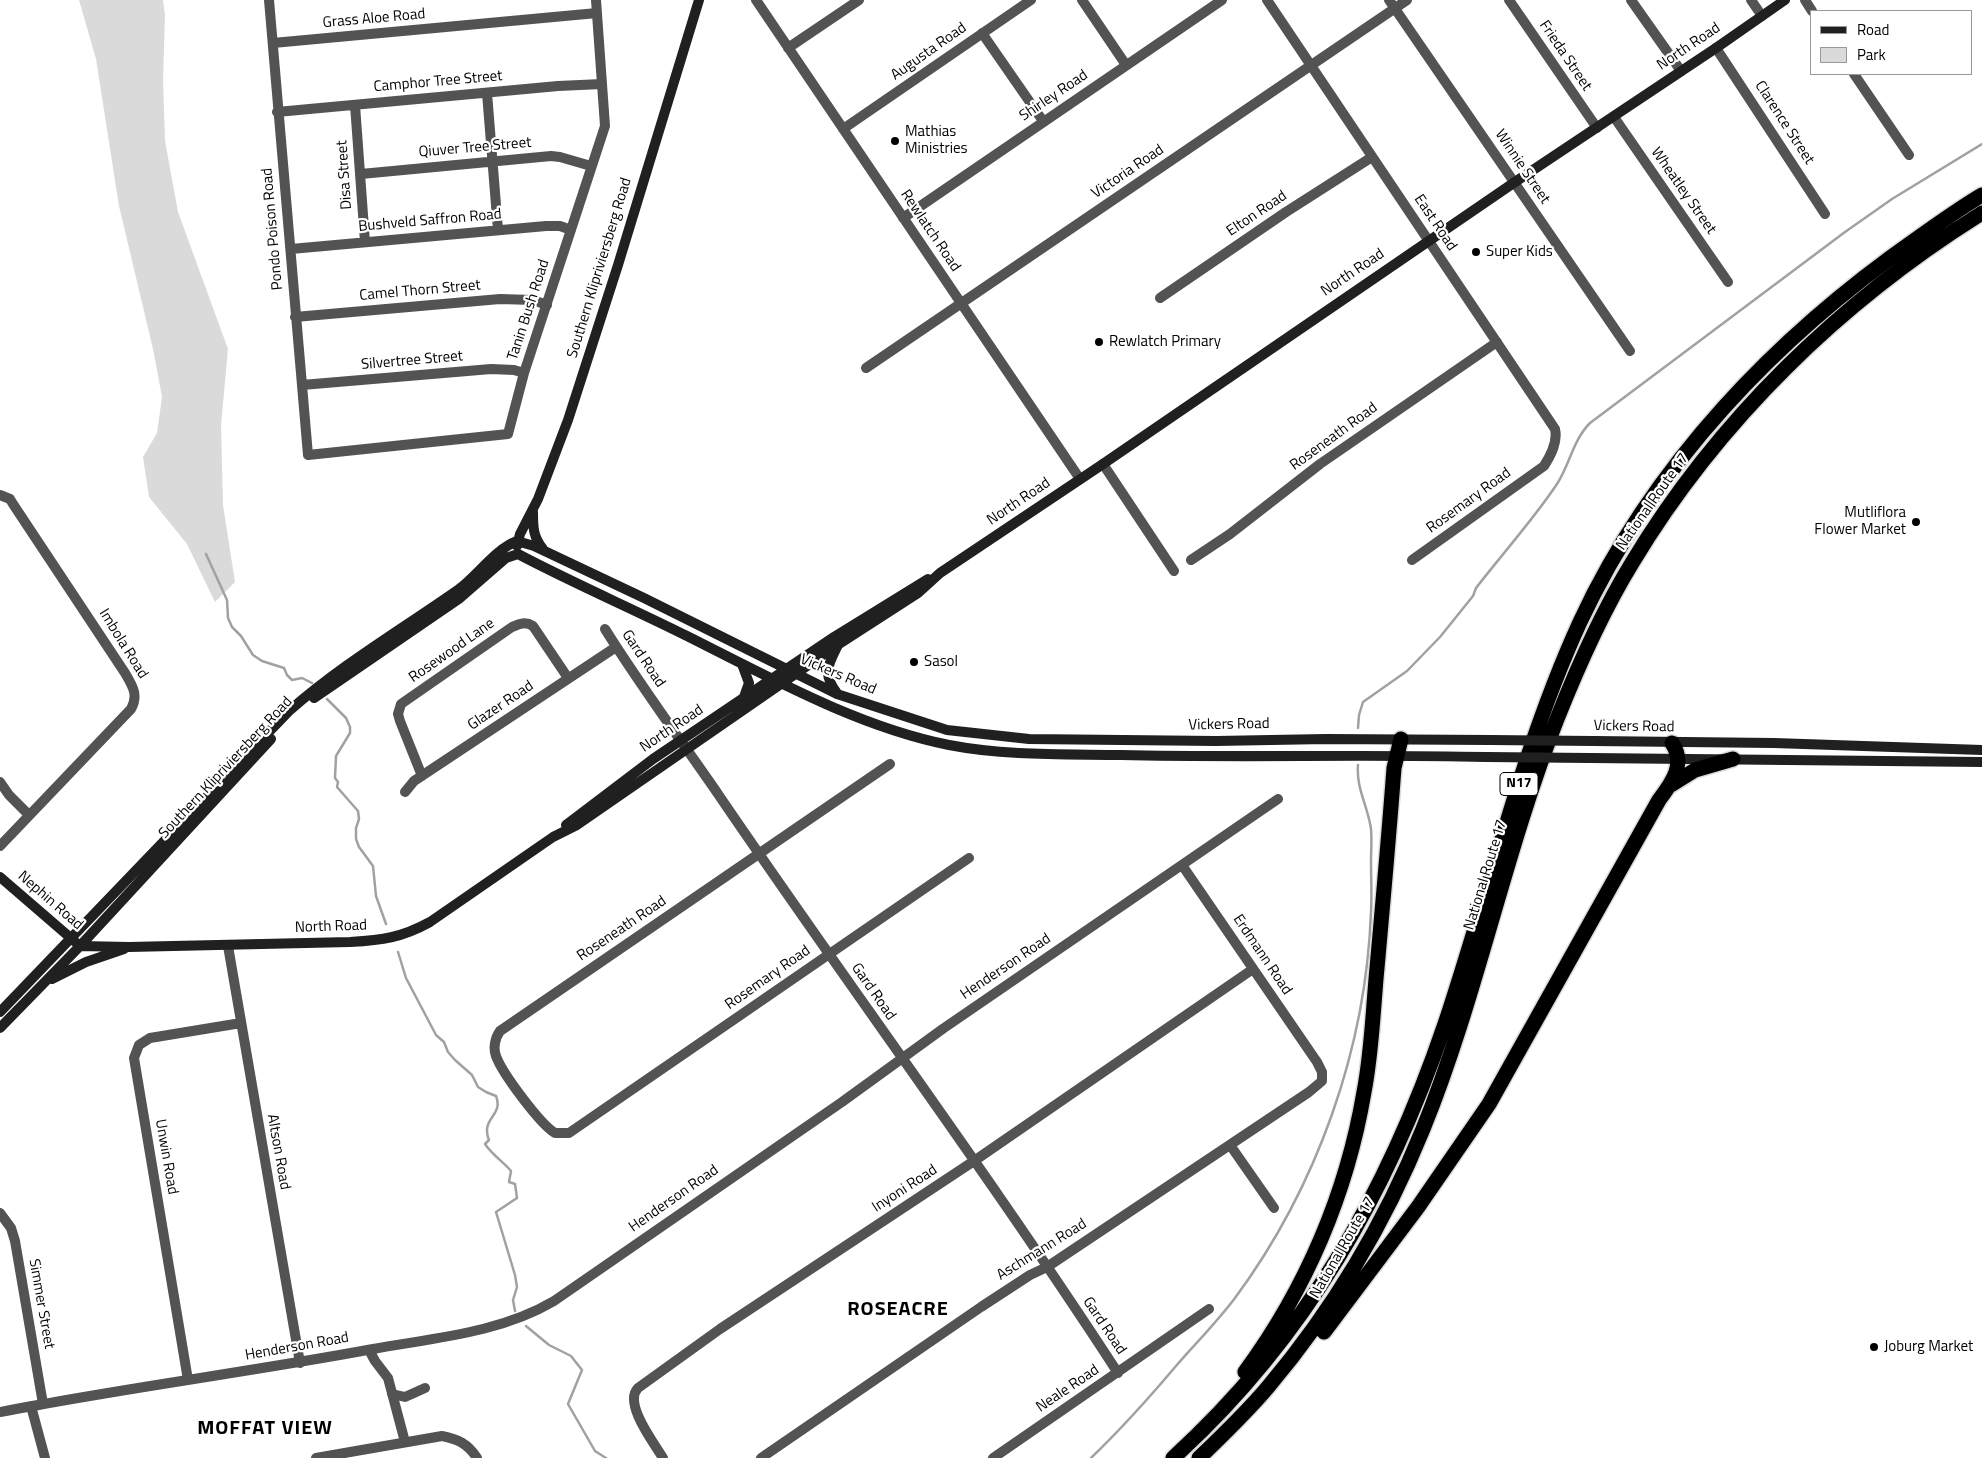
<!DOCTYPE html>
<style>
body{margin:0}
#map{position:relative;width:1982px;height:1458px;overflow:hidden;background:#fff;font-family:"Titillium Web",sans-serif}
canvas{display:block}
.legend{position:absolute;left:1810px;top:10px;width:162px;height:65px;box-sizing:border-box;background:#fff;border:1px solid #999;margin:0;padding:6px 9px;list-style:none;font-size:15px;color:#000}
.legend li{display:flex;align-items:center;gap:10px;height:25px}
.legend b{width:25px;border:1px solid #999}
</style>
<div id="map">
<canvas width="1982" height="1458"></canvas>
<ul class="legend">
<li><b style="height:6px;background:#202020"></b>Road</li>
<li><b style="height:14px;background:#dadada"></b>Park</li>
</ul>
</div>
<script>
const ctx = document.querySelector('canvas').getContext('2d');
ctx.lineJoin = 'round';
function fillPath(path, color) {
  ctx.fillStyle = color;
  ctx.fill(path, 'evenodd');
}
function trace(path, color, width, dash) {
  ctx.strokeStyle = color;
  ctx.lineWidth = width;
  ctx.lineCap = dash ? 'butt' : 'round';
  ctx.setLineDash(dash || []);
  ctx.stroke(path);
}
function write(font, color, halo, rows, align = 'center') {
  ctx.font = font + ' "Titillium Web",sans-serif';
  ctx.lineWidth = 4.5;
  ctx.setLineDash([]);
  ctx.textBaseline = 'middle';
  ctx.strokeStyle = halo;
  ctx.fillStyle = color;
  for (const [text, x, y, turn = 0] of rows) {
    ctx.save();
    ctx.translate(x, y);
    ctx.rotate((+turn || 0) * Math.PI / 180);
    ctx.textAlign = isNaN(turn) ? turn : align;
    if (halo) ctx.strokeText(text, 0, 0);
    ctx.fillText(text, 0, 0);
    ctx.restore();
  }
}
fillPath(new Path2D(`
 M79,0H163L165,16L163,80L165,141L178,212L228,349L221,425L223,505L235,582L215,602L187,544L149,497L143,457L157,433L162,397L153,349L119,206L96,59Z`), '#dadada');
trace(new Path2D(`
 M206,554L227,600L228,618L232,627L241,636L253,655L262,661L284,668L287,675L292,680L302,678L312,683
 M327,699L346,718L350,727V733L336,756L335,778L338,782L337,787L358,811L359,819L356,828V839L359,847L373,866L376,896L386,924
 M1358,728L1359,715L1363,702L1407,671L1440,637L1473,596L1476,588C1503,553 1533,520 1557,484C1570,464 1573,440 1590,423L1845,232L1892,199L1982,144
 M398,952L406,978L436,1035L444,1042L448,1052L455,1060L472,1075L478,1087L486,1092L496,1096C504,1116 480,1118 489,1140L485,1144C493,1156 504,1162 511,1171L509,1182L515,1184L517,1198L496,1212L515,1275L517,1287L513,1300L515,1311
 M526,1326L549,1345L571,1356L582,1370L568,1404L595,1451L606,1458
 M1091,1458C1121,1429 1149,1398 1176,1366C1196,1343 1217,1322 1235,1298C1317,1187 1366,1049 1371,912C1372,895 1371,878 1371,861C1371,851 1372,839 1371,829C1368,806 1356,789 1358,765`), '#a1a1a1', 2.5);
const highway = new Path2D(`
 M1671,785L1695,770L1733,759
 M1324,1332L1418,1207L1489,1104L1659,800C1672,783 1686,764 1672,743
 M1245,1372C1306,1289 1347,1193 1364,1092C1372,1051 1373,1009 1377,968C1383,901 1389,835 1394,768L1401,739
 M1173,1458C1305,1338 1388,1192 1445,1024C1490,890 1521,751 1580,622C1653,465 1777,336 1918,238C1939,223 1960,208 1982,195
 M1199,1458C1223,1435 1247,1412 1268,1387C1333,1310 1385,1223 1423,1129C1477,996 1504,853 1557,719C1578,666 1602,612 1632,563C1718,420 1841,301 1982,213`);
trace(highway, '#dbdbdb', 18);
trace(new Path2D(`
 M269,0L308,455L508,434L524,373L605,126L596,0
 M756,0L1080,479
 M1082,0L1126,65
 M1267,0L1555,429C1558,442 1551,455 1544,466L1412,560
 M1389,0L1630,351
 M1509,0L1597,128
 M1631,0L1681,71
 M1751,0L1762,16
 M1805,0L1812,11
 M982,33L1043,121
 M273,43L597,13
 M788,48L859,0
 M1716,48L1825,214
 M1854,74L1909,155
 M487,93L498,230
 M355,105L365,242
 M277,112L558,86L602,84
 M1614,117L1728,282
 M843,129L1031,0
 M361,174L551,156L560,157L591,166
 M903,218L1222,0
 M291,249L546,226H560L571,230
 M1160,298L1286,212L1372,157
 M295,317L500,299L533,300L547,305
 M866,368L1407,0
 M302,385L491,369L514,370L524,373
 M1103,464L1174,571
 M0,495L10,499L13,504L125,673C132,685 139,695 131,709L0,846
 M1191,560L1230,534L1320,464L1497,342
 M605,629C640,685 680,739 718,794C850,988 990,1176 1118,1373
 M890,764L500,1031C495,1038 493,1048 496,1056C502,1073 540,1124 555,1133H569L969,858
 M422,776L400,721L398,714L401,704L512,627C519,624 525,621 533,626L568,678
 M0,782L9,795L29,815
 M405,792L414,781L616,647
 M228,946L300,1363
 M1230,1145L1274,1208
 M0,1213L11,1228L15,1241L43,1404
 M369,1350L375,1361L388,1378L405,1442
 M188,1380L134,1058L139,1045L150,1038L241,1023
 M392,1394L405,1397L425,1388
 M31,1406L45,1458
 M0,1412C124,1388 249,1372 373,1349C434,1338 500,1333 554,1301L842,1102L944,1028L1278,799
 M316,1458L442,1436C458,1439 468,1444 477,1458
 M663,1458C654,1443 623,1403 638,1388L720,1329L974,1161L1253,969
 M761,1458L981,1307L1030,1275L1047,1267L1309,1092L1322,1081V1072L1317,1062L1182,865
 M993,1458L1209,1309`), '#535353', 10);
trace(new Path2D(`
 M533,512C533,527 533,537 543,549
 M517,546L520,534L538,499L568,420L618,265L699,0
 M518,554C573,583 631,608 687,636C769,677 858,727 949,745C1006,756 1063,754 1121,755C1242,758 1364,754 1486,757
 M742,664L749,683L744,697
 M837,693C822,674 828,665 838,645
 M314,698L460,598L506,558L518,554
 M1594,741L1774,743L1982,750
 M1590,758L1982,762
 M566,825L653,759L834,637L928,579
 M0,877L80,946L129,947L350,942C382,940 401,938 430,922L553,837L577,825L839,644L918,593L940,573L1103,464L1515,182L1716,48L1785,0
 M52,979L86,962L124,949
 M0,1012L289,711C341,665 402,629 459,589C479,574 494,550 517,541L534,546L644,598L837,694L947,730L1029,739L1216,741L1326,739L1490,740
 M0,1028L80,946L271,739`), '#202020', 10);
trace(highway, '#000', 15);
trace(new Path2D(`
 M1490,740L1594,741
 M1486,757L1590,758`), '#202020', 10);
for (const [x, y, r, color] of [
 [895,141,5,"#000"],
 [1476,252,5,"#000"],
 [1099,342,5,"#000"],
 [1916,522,5,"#000"],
 [914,662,5,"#000"],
 [1874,1347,5,"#000"]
]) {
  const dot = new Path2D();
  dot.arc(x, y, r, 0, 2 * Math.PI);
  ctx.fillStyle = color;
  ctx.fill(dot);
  trace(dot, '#fff', 2);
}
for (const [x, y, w] of [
 [1519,784,38]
]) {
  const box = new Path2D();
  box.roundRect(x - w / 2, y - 11.5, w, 23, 4);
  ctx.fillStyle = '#fff';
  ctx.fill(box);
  trace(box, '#000', 1);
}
write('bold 14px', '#000', null, [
 ["N17",1519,784]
]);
write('15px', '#000', '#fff', [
 ["Grass Aloe Road",374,19,-5],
 ["North Road",1689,47,-34],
 ["Augusta Road",929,52,-35],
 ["Frieda Street",1565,56,56],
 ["Camphor Tree Street",438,82,-5],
 ["Shirley Road",1054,96,-34],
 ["Clarence Street",1784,123,57],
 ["Qiuver Tree Street",475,148,-5],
 ["Winnie Street",1522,167,56],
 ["Victoria Road",1128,172,-34],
 ["Disa Street",345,175,-94],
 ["Wheatley Street",1683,191,55],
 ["Elton Road",1257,214,-34],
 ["Bushveld Saffron Road",430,221,-5],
 ["East Road",1435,223,56],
 ["Pondo Poison Road",273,229,-95],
 ["Rewlatch Road",930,231,56],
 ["Southern Klipriviersberg Road",600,268,-73],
 ["North Road",1353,273,-34],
 ["Camel Thorn Street",420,291,-5],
 ["Tanin Bush Road",529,310,-72],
 ["Silvertree Street",412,361,-5],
 ["Roseneath Road",1334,437,-36],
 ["Rosemary Road",1469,501,-36],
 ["North Road",1019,502,-34],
 ["National Route 17",1653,502,-55],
 ["Imbola Road",123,644,58],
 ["Rosewood Lane",452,651,-35],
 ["Gard Road",643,659,56],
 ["Vickers Road",838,675,23],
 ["Glazer Road",501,706,-34],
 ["Vickers Road",1229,725,-1],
 ["Vickers Road",1634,727,1],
 ["North Road",672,729,-34],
 ["Southern Klipriviersberg Road",226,768,-47],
 ["National Route 17",1486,875,-73],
 ["Nephin Road",50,901,41],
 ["North Road",331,927,-2],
 ["Roseneath Road",622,929,-34],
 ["Erdmann Road",1262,955,56],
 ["Henderson Road",1006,967,-34],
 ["Rosemary Road",768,978,-35],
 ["Gard Road",873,992,55],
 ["Altson Road",278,1152,80],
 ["Unwin Road",166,1157,80],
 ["Inyoni Road",905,1189,-33],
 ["Henderson Road",674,1199,-35],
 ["National Route 17",1343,1248,-60],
 ["Aschmann Road",1042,1250,-32],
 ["Simmer Street",41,1304,80],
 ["Gard Road",1104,1326,56],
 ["Henderson Road",297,1347,-10],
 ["Neale Road",1068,1389,-34]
]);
write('15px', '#000', '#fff', [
 ["Mathias",905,132],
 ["Ministries",905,149],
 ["Super Kids",1486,252],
 ["Rewlatch Primary",1109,342],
 ["Mutliflora",1906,513,"right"],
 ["Flower Market",1906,530,"right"],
 ["Sasol",924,662],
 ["Joburg Market",1884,1347]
], 'left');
ctx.letterSpacing = '1px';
write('bold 20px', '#000', '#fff', [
 ["ROSEACRE",898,1310],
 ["MOFFAT VIEW",265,1429]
]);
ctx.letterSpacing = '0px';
</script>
